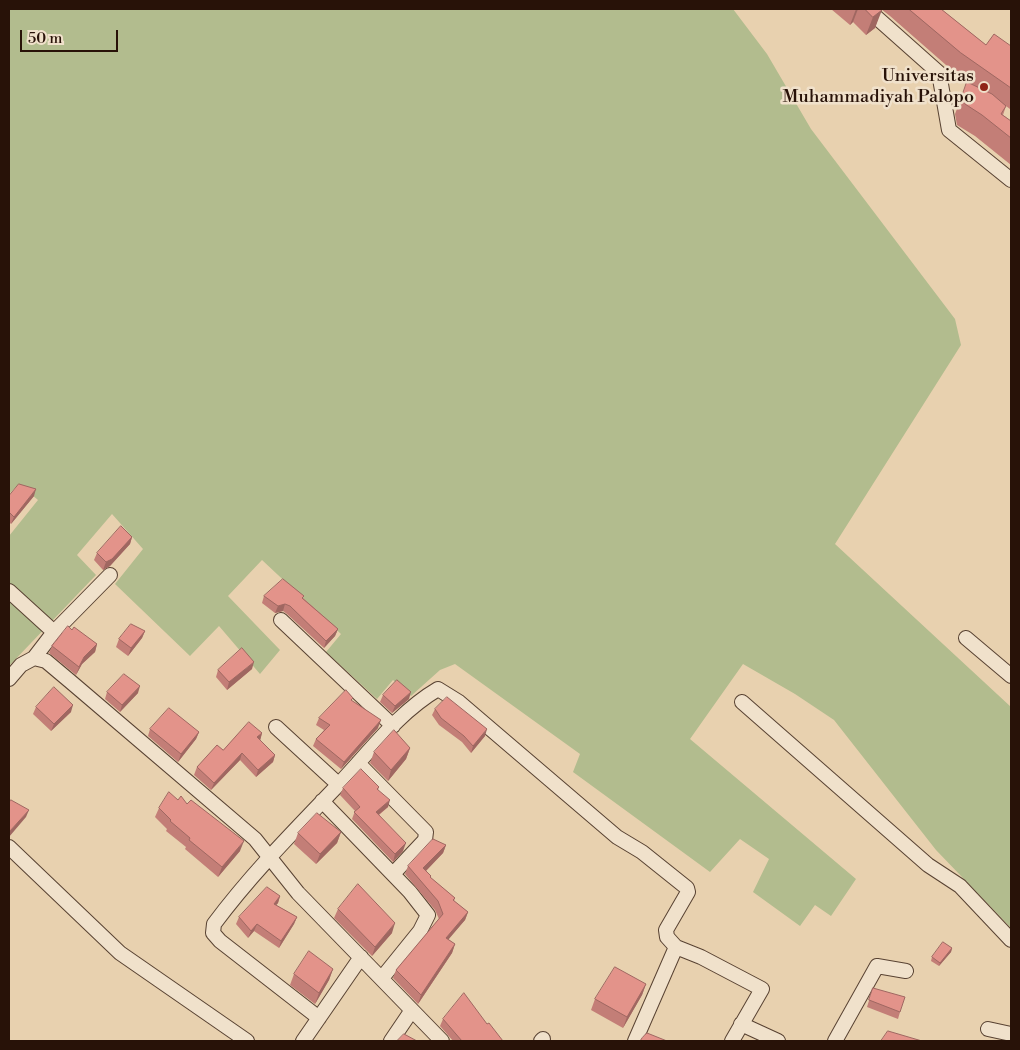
<!DOCTYPE html>
<style>
body{margin:0}
#map{position:relative;width:1020px;height:1050px;overflow:hidden;background:#e8d1af;font-family:"Libre Bodoni",serif}
canvas{display:block}
.frame{position:absolute;inset:0;border:10px solid #281208;pointer-events:none}
.scale{position:absolute;left:20px;top:30px;width:98px;height:22px;box-sizing:border-box;border:2px solid #281208;border-top:0;padding-left:6px;font-size:15px;line-height:18px;white-space:nowrap;color:#281208;-webkit-text-stroke:4px #f0e1cb;paint-order:stroke}
</style>
<div id="map">
<canvas width="1020" height="1050"></canvas>
<div class="frame"></div>
<div class="scale">50 m</div>
</div>
<script>
const ctx = document.querySelector('canvas').getContext('2d');
ctx.lineJoin = 'round';
function fillPath(path, color) {
  ctx.fillStyle = color;
  ctx.fill(path, 'evenodd');
}
function trace(path, color, width, dash) {
  ctx.strokeStyle = color;
  ctx.lineWidth = width;
  ctx.lineCap = dash ? 'butt' : 'round';
  ctx.setLineDash(dash || []);
  ctx.stroke(path);
}
function write(font, color, halo, rows, align = 'center') {
  ctx.font = font + ' "Libre Bodoni",serif';
  ctx.lineWidth = 5;
  ctx.setLineDash([]);
  ctx.textBaseline = 'middle';
  ctx.strokeStyle = halo;
  ctx.fillStyle = color;
  for (const [text, x, y, turn = 0] of rows) {
    ctx.save();
    ctx.translate(x, y);
    ctx.rotate((+turn || 0) * Math.PI / 180);
    ctx.textAlign = isNaN(turn) ? turn : align;
    if (halo) ctx.strokeText(text, 0, 0);
    ctx.fillText(text, 0, 0);
    ctx.restore();
  }
}
fillPath(new Path2D(`
 M9,9H733L767,54L811,129L955,319L961,345L835,544L1011,707V928L936,850L834,720L795,694L743,664L690,739L856,879L831,916L815,905L800,926L753,892L769,859L740,839L710,872L573,772L580,754L455,664L440,670L411,696L393,680L377,699L326,652L341,634L262,560L228,596L280,650L260,674L219,626L190,656L115,584L143,549L112,514L77,555L96,575L9,666V536L38,500L19,484L9,494Z`), '#b2bc8e');
const street = new Path2D(`
 M867,9L939,73L949,130L1011,180
 M9,591L54,632
 M281,620L393,726
 M966,638L1011,676
 M34,658L54,632L110,575
 M9,679L21,665L34,658L46,661L71,682L255,839L298,893L442,1041
 M742,702L928,865L960,886L1011,940
 M276,727L338,784
 M358,763L426,832L425,840L393,874
 M322,801L410,892L428,915L420,931L382,978
 M9,847L120,953L247,1041
 M676,947L701,957L762,989L732,1041
 M319,1018L220,941L213,933L214,924C252,873 296,829 340,783C371,750 399,712 438,689L459,702L617,837L642,852L687,888L688,892L666,930L667,937L676,947L635,1041
 M741,1024L778,1041
 M988,1029L1011,1034
 M303,1041L361,957
 M391,1041L412,1010
 M541,1041L543,1039
 M835,1041L877,966L906,971`);
trace(street, '#584232', 16);
trace(street, '#f0e1cb', 14);
fillPath(new Path2D(`
 M831,9H941L986,45L1011,46V107L1010,109L1006,106L1003,115L1011,121V165L975,136L957,125L955,114L963,93L976,87L954,72L890,16L881,9L875,28L866,35L853,22L850,25Z
 M9,496H34L11,524L9,522Z
 M132,537L130,544L110,566L103,570L94,560L97,553Z
 M264,596L303,598L338,629L335,636L324,648L287,614L283,611L275,613L262,603Z
 M72,630L97,644L95,652L82,664L76,675L49,653L52,646Z
 M145,631L142,638L128,656L116,647L119,639Z
 M252,669L227,690L216,677L218,670Z
 M107,692L138,693L120,712L105,699Z
 M383,695L409,699L392,713L380,702Z
 M352,701L378,728L341,769L313,746L316,739L324,730L316,725L319,718Z
 M36,707L71,712L51,731L33,714Z
 M435,709L485,736L471,753L462,742L439,725L432,715Z
 M150,729L199,732L196,739L178,762L148,736Z
 M262,733L260,740L275,755L273,762L256,777L240,760L211,790L194,775L197,767L223,750Z
 M410,748L406,759L388,781L370,763L374,752Z
 M379,787L378,790L388,807L379,815L403,851L393,862L352,819L355,811L340,795L343,788Z
 M178,800L187,804L240,851L218,877L185,849L186,847L166,831L167,829L155,817L159,808Z
 M341,832L337,843L316,864L294,844L298,833Z
 M446,845L443,853L426,871L431,878L455,898L454,901L468,912L465,920L448,939L455,944L452,953L418,1004L393,978L396,970L439,919L435,910L405,874L408,866Z
 M280,896L278,903L276,905L297,917L294,924L279,948L254,931L248,938L236,924L239,917Z
 M338,909L392,933L372,956L334,918Z
 M952,948L951,952L939,966L931,961L932,957Z
 M333,969L329,980L315,1004L290,985L294,974Z
 M646,984L642,995L623,1028L591,1010L595,999Z
 M873,988L900,1012L898,1019L867,1007Z
 M443,1019L487,1024L503,1041H453L440,1026Z`), '#c37e77');
fillPath(new Path2D(`
 M856,9H858L853,22L850,25Z
 M882,10L875,28L866,35L873,17Z
 M36,489L34,496L11,524L14,517Z
 M132,537L130,544L110,566L103,570L106,562Z
 M285,604L283,611L275,613L278,606Z
 M338,629L335,636L324,648L326,641Z
 M145,631L142,638L128,656L131,648Z
 M97,644L95,652L82,664L76,675L79,667L84,657Z
 M254,662L252,669L227,690L229,682Z
 M140,686L138,693L120,712L122,705Z
 M411,692L409,699L392,713L395,706Z
 M73,705L71,712L51,731L54,724Z
 M381,720L378,728L341,769L344,762Z
 M487,729L485,736L471,753L473,746Z
 M199,732L196,739L178,762L181,754Z
 M262,733L260,741L257,737Z
 M410,748L406,759L388,781L391,770Z
 M242,753L240,760L211,790L214,783Z
 M275,755L273,762L256,777L258,770Z
 M390,800L388,807L373,819L376,812Z
 M29,810L26,817L9,837V832Z
 M341,832L337,843L316,864L320,854Z
 M244,841L240,851L218,877L222,867Z
 M406,843L403,851L393,862L395,854Z
 M446,845L443,853L420,877L423,868Z
 M280,896L278,903L271,911L274,904Z
 M468,912L465,920L443,946L446,938Z
 M297,917L294,924L279,948L281,941Z
 M395,923L392,933L372,956L375,947Z
 M257,924L254,931L248,938L251,931Z
 M455,944L452,953L418,1004L421,995Z
 M952,948L951,952L939,966L940,963Z
 M333,969L329,980L315,1004L319,993Z
 M646,984L642,995L623,1028L627,1017Z`), '#9f6761');
const building = new Path2D(`
 M865,9H881L882,10L873,17Z
 M909,9H941L986,45L994,34L1011,46V88L961,53Z
 M967,82L992,94L1006,106L1001,114L1011,121V138L982,115L965,104L963,93Z
 M19,484L36,489L14,517L9,512V496Z
 M121,526L132,537L112,559L106,562L97,553Z
 M283,579L304,596L302,598L338,629L326,641L290,606L285,604L278,606L264,596Z
 M131,624L145,631L131,648L119,639Z
 M68,626L72,630L74,627L97,644L84,657L79,667L52,646Z
 M242,648L254,662L229,682L218,670Z
 M124,674L140,686L122,705L107,692Z
 M397,680L411,692L395,706L383,695Z
 M54,687L73,705L54,724L36,707Z
 M346,690L353,698L351,700L381,720L344,762L316,739L330,725L319,718Z
 M447,697L487,729L473,746L464,736L441,718L435,709Z
 M169,708L199,732L181,754L150,729Z
 M249,722L262,733L257,737L275,755L258,770L242,753L214,783L197,767L217,745L223,750Z
 M394,730L410,748L391,770L374,752Z
 M361,769L379,787L377,789L390,800L376,812L406,843L395,854L354,812L360,807L343,788Z
 M169,792L178,800L181,796L187,804L191,800L244,841L222,867L189,840L190,838L170,821L171,820L159,808Z
 M11,800L29,810L9,832V803Z
 M317,813L341,832L320,854L298,833Z
 M433,839L446,845L423,868L431,876L430,877L455,898L453,900L468,912L446,938L455,944L421,995L396,970L443,914L438,901L408,866Z
 M358,884L395,923L375,947L338,909Z
 M267,887L280,896L274,904L297,917L281,941L257,924L251,931L239,917Z
 M943,942L952,948L940,963L932,957Z
 M309,951L333,969L319,993L294,974Z
 M615,967L646,984L627,1017L595,999Z
 M873,988L905,997L900,1012L869,1000Z
 M464,993L487,1024L489,1023L503,1041H462L443,1019Z
 M888,1031L922,1041H881Z
 M647,1033L667,1041H640L642,1038Z
 M404,1034L417,1041H397Z`);
fillPath(building, '#e3938a');
trace(building, '#9f6761', 1);
for (const [x, y, r, color] of [
 [984,87,5,"#8f2418"]
]) {
  const dot = new Path2D();
  dot.arc(x, y, r, 0, 2 * Math.PI);
  ctx.fillStyle = color;
  ctx.fill(dot);
  trace(dot, '#f0e1cb', 2);
}
write('18px', '#281208', '#f0e1cb', [
 ["Universitas",974,77],
 ["Muhammadiyah Palopo",974,98]
], 'right');
</script>
